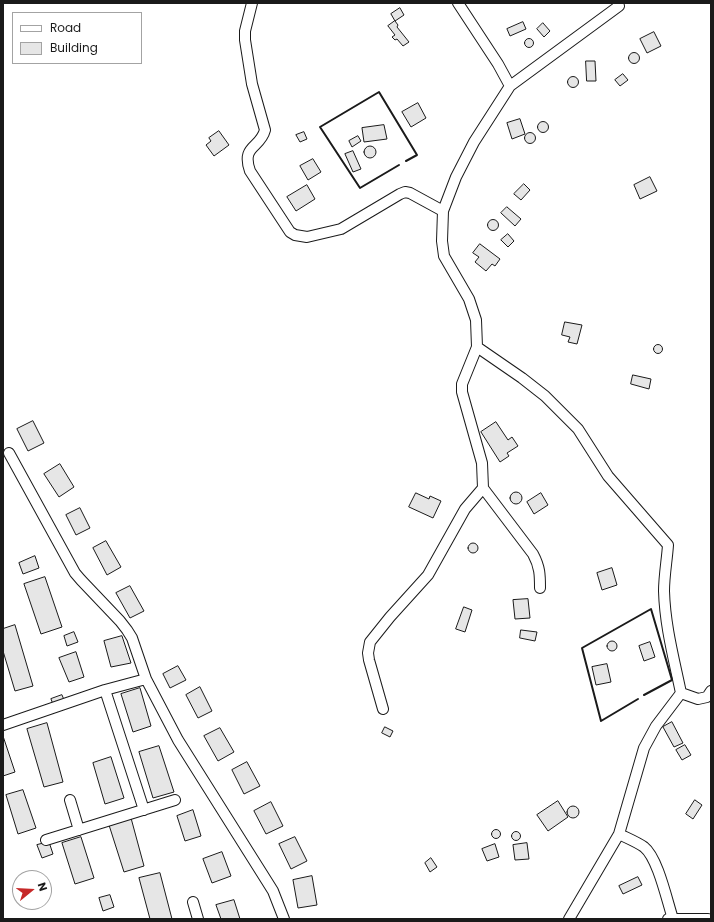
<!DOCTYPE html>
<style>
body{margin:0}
#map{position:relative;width:714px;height:922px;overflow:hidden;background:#fff;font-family:Poppins,sans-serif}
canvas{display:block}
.frame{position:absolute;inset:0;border:4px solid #1a1a1a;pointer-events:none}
.legend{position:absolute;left:12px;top:12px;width:130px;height:52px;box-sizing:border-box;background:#fff;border:1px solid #a3a3a3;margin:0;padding:5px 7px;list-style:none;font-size:12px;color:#1a1a1a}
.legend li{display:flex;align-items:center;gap:8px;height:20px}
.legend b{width:20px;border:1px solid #a3a3a3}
.north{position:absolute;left:12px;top:870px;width:40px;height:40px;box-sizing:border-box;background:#fff;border:1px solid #a3a3a3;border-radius:50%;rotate:72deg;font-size:11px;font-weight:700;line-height:16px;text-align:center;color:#1a1a1a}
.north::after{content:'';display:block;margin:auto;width:14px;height:18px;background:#c62828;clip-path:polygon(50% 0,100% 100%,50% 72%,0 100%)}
</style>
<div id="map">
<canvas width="714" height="922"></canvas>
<div class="frame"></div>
<ul class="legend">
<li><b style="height:5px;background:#fff"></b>Road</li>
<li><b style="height:11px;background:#e6e6e6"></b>Building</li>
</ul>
<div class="north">N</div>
</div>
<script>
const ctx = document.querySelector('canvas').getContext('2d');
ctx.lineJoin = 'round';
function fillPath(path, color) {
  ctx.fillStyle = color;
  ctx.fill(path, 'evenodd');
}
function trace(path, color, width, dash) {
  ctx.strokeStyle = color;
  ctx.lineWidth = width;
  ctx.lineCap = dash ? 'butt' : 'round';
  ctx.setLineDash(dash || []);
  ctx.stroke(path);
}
const building = new Path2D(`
 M400,8L404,15L395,21L391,14Z
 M395,21L398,25L397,27L409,42L403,46L397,39L395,40L392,37L395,35L388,26Z
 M523,22L526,29L510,36L507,29Z
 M543,23L550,31L544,37L537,29Z
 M654,32L661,46L647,53L640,39Z
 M524.5 43a4.5 4.5 0 1 1 9 0a4.5 4.5 0 1 1-9 0Z
 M628.5 58a5.5 5.5 0 1 1 11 0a5.5 5.5 0 1 1-11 0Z
 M586,61H595L596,81H587Z
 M623,74L628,80L620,86L615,80Z
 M567.5 82a5.5 5.5 0 1 1 11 0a5.5 5.5 0 1 1-11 0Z
 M418,103L426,118L411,127L402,112Z
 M520,119L525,134L512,139L507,123Z
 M537.5 127a5.5 5.5 0 1 1 11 0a5.5 5.5 0 1 1-11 0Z
 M384,125L387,139L364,142L362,128Z
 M219,131L229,145L214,156L206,145L211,141L209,138Z
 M304,132L307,139L300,142L296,135Z
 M524.5 138a5.5 5.5 0 1 1 11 0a5.5 5.5 0 1 1-11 0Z
 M358,136L361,141L352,147L349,141Z
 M364 152a6 6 0 1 1 12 0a6 6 0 1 1-12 0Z
 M353,151L361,169L353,172L345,154Z
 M313,159L321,172L308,180L300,166Z
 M650,177L657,191L640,199L634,185Z
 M524,184L530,190L521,200L514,194Z
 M307,185L315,199L296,211L287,197Z
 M507,207L521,219L515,226L501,213Z
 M487.5 225a5.5 5.5 0 1 1 11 0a5.5 5.5 0 1 1-11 0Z
 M508,234L514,241L508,247L501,240Z
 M480,244L500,259L495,266L492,264L486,271L475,262L479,257L473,253Z
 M565,322L582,325L577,344L568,342L570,337L562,335Z
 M653.5 349a4.5 4.5 0 1 1 9 0a4.5 4.5 0 1 1-9 0Z
 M633,375L651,379L649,389L631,384Z
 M33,421L44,443L28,451L17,429Z
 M496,422L508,440L512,437L518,446L507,453L509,456L500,462L481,432Z
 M60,464L74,487L59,497L44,474Z
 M510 498a6 6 0 1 1 12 0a6 6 0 1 1-12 0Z
 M416,493L429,499L430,496L441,501L433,518L409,507Z
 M541,493L548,505L534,514L527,502Z
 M80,508L90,528L76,535L66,515Z
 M106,541L121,567L107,575L93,548Z
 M468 548a5 5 0 1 1 10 0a5 5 0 1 1-10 0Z
 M35,556L39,568L23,574L19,563Z
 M612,568L617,585L602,590L597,573Z
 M45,577L62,627L41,634L24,584Z
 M130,586L144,611L130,618L116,593Z
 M528,599L530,618L515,619L513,600Z
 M464,607L472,610L465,632L456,629Z
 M15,625L33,686L15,691L3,651V629Z
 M521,630L537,632L535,641L520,638Z
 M74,632L78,642L67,646L64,636Z
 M122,636L131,663L111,667L104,641Z
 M607 646a5 5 0 1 1 10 0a5 5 0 1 1-10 0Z
 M650,642L655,657L644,661L639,646Z
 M76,652L84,677L69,682L59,658Z
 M607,664L611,682L596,685L592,667Z
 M178,666L186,680L170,688L163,674Z
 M200,687L212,711L198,718L186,695Z
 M140,688L151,726L133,732L121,694Z
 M62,695L67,707L56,712L51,699Z
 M672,722L683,743L674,747L663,727Z
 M47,723L63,782L44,787L27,729Z
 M385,727L393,731L390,737L382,733Z
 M220,728L234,752L218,761L204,736Z
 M3,736L15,772L3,776Z
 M685,745L691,755L682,760L676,750Z
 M159,746L174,792L153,798L139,752Z
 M111,757L124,798L105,804L93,763Z
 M247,762L260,786L244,794L232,770Z
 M23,790L36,828L18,834L6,795Z
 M695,800L702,805L693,819L686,814Z
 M558,801L568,817L548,831L537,815Z
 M271,802L283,826L266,834L254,811Z
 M567 812a6 6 0 1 1 12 0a6 6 0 1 1-12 0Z
 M193,810L201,836L185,841L177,816Z
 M131,818L144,866L124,872L109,825Z
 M491.5 834a4.5 4.5 0 1 1 9 0a4.5 4.5 0 1 1-9 0Z
 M511.5 836a4.5 4.5 0 1 1 9 0a4.5 4.5 0 1 1-9 0Z
 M81,837L94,878L75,884L62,843Z
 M295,837L307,861L291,869L279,844Z
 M49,842L53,854L42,858L37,845Z
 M527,843L529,859L515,860L513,845Z
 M495,844L499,857L487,861L482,849Z
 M222,852L231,876L212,883L203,859Z
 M431,858L437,867L430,872L425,863Z
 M160,873L172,919H150L139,878Z
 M312,876L317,905L298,908L293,880Z
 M638,877L642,885L623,894L619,886Z
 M110,895L114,907L103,911L99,898Z
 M234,900L240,919H221L216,905Z`);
fillPath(building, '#e6e6e6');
trace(building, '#1a1a1a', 1);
const street = new Path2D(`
 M252,3L245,31V40L252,84L265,130C260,149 241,145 250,171L290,232L295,235L307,237L341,229L400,194L405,192L410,193L443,211
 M510,86L619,6
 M477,347L522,378L545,396L578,429L608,476L668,545C667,560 664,576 664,591C665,626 674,659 681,693L656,726L644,748L619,834L569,919
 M9,453L75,573L81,580L120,621L127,630L132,638L146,679L178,740L268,883L273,891L284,919
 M483,488L533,554C540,567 540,575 540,588
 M105,690L144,810
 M681,693L698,699L707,697L711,691
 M383,709L369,660L368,653L370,642L390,617L428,575L465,509L483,488L482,463L462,392V384L477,347L476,320L469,299L444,256L442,241L443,211L456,177L474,142L510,86L498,64L458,3
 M3,725L105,690L146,679
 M70,800L79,830
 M619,834C627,838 637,842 644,847C658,858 667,901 673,919
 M46,840L175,800
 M193,902L198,919
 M668,919H708`);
trace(street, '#1a1a1a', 12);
trace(street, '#fff', 10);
trace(new Path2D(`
 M399,165L360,188L320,127L379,92L417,155L406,161
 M638,699L601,721L582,648L651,609L672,680L644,695`), '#1a1a1a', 2);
</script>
